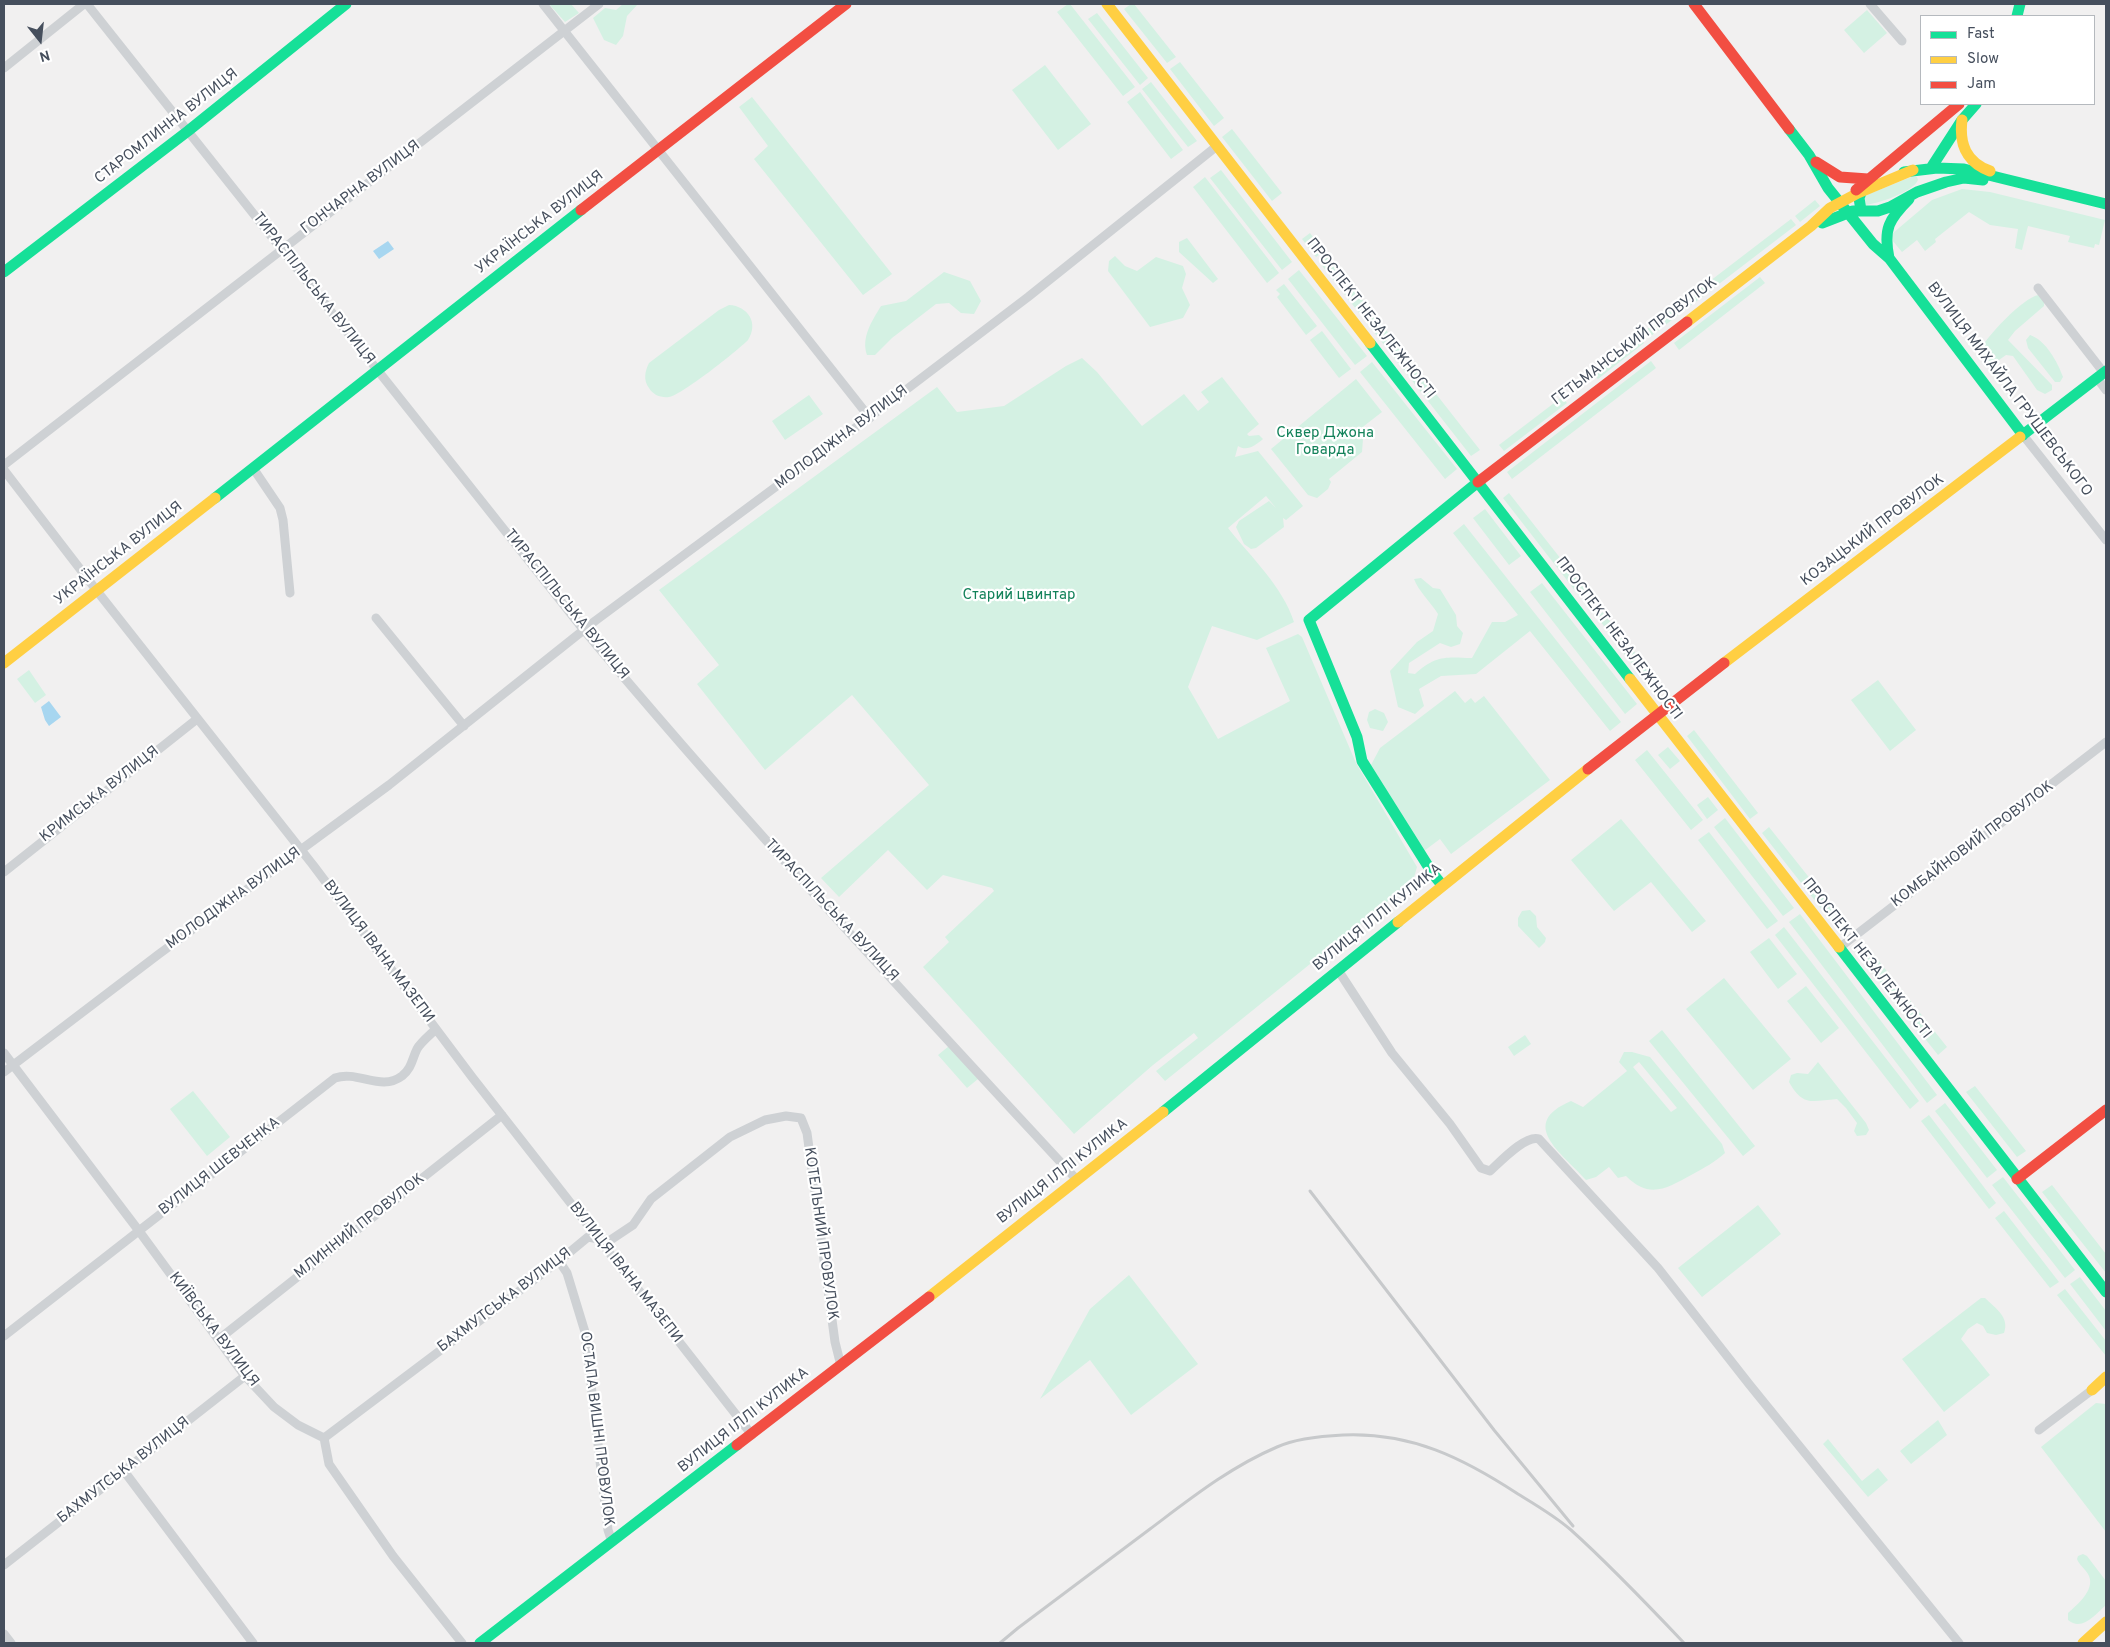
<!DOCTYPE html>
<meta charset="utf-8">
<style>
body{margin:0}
#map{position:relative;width:2110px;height:1647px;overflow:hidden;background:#f1f0f0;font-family:Overpass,sans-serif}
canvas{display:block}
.frame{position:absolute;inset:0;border:5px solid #464f5d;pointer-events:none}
.legend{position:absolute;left:1920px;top:15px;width:175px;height:90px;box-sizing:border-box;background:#fff;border:1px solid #b5b9be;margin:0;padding:6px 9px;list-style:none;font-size:15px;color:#464f5d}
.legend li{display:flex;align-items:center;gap:10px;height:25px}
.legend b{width:25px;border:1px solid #b5b9be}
.north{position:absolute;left:15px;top:15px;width:50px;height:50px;-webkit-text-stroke:4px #fff;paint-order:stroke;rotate:164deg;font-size:14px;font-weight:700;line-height:20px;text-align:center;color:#464f5d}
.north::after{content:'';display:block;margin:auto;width:18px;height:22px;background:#464f5d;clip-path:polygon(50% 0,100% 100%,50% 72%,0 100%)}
</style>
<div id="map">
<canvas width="2110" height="1647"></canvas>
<div class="frame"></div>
<ul class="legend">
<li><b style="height:6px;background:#16e098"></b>Fast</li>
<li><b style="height:6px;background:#ffcf43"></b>Slow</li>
<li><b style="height:6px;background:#f24e42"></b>Jam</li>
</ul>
<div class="north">N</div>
</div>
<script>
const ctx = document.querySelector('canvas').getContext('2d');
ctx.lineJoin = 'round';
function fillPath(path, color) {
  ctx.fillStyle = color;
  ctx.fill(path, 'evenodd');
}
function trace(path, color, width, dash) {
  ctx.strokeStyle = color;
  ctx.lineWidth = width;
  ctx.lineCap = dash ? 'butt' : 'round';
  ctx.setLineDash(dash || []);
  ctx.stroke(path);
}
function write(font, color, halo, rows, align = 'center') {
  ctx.font = font + ' Overpass,sans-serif';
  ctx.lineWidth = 4.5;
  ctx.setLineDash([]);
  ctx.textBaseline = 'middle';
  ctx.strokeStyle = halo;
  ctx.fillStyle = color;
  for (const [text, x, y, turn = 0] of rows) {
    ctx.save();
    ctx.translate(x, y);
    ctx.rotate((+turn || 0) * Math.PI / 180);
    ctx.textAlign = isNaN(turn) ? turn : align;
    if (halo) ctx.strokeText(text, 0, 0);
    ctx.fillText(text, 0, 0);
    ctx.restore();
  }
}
fillPath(new Path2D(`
 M549,4H571L579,13L565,22Z
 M623,4H638L627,16L623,36L616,45L604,40L593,18L605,8L616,10Z
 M1068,4H1070L1135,87L1123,96L1057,12Z
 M1131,4H1134L1176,57L1167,63L1124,9Z
 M1867,10L1887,33L1864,53L1844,30Z
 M1097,13L1148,78L1140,85L1088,19Z
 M1180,62L1224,118L1214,126L1170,69Z
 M1045,65L1091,124L1058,150L1012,90Z
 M1151,82L1197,141L1188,147L1142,89Z
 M1140,92L1183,150L1171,159L1127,102Z
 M752,97L892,274L863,295L754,159L768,146L739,107Z
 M1232,129L1282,193L1272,201L1222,137Z
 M1221,170L1292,262L1282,270L1210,178Z
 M1205,177L1279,273L1267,283L1193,187Z
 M1911,177H1917L1918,180C1913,192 1879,203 1866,205L1864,196Z
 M1962,189L1990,192L2105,220L2099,245L2095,244L2094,248L2068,242L2070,236L2028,226L2022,250L2015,248L2018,229L1990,225L1969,212L1935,239L1936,242L1925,251L1917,240L1902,252L1892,240L1893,233L1932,200Z
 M1815,200L1820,206L1800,222L1795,216Z
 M1791,219L1796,225L1651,336L1646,330Z
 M1310,233L1324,251L1316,257L1302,239Z
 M1187,238L1218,279L1213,283L1179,252V242Z
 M1115,256L1125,266L1137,271L1156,257L1183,266L1186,274L1182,288L1190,305L1183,318L1150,327L1108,271L1109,261Z
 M1328,256L1480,450L1471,456L1320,263Z
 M1299,270L1367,356L1355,365L1288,279Z
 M944,272L970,281L981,301L974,314L961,313L949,303L936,304L892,338L875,355H867C861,337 872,321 881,306L906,301Z
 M1760,277L1765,283L1679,350L1674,343Z
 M1284,284L1317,326L1306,335L1277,297L1280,294L1276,290Z
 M2038,295L2044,299V306L2015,331L2008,340L2052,385V390L2045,394L2037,390L2013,356L2006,355L1992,365L1983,358L1980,350C1987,336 2023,298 2038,295Z
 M729,305C748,306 759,323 748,340C737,351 682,395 669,397C661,398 653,395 649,388C643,380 645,371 649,363L719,310Z
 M1322,331L1351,369L1339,378L1310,340Z
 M2030,335C2046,340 2058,363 2063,377L2060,382H2055L2028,348L2026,340Z
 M1640,338L1644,343L1598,379L1593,374Z
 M1082,358L1097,372L1142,426L1184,394L1198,411L1209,402L1201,392L1222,377L1259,424L1247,434L1249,436L1259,435L1263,439C1256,445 1247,452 1238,446L1235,457L1258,451L1303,506L1286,520L1283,518L1284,527L1256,548L1251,549L1244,544L1236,527L1239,521L1269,501L1276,508L1266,496L1228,528C1251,557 1283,587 1294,622L1257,640L1212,626L1188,687L1218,739L1290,701L1266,648L1298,634L1302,637L1356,763L1417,867L1413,881L1165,1081L1156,1071L1198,1038L1194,1033L1153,1065L1074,1134L923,967L949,942L945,937L994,891L992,888L943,875L927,890L888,850L839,897L821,878L929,785L852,695L765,770L697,684L719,665L659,590L937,387L957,412L1004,406L1066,366Z
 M1651,361L1656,368L1512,479L1507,472Z
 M1372,362L1457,469L1445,479L1360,372Z
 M1356,379L1382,412L1364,426L1362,452L1329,479L1331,482L1328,489L1317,498L1308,495L1271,449Z
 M809,395L823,414L785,440L772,421Z
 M1562,397L1567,403L1504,451L1499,445Z
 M1509,493L1587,592L1580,597L1503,498Z
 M1485,509L1521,556L1509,565L1473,518Z
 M1464,524L1621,722L1610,731L1530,631L1476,674L1441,676L1419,689L1424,706L1415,714L1398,707L1390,671L1417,642L1433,631L1438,614C1430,601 1419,592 1414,579L1421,578L1433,588L1440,589L1456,615L1457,626L1463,633L1460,644L1451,647L1440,643L1409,663L1408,673L1415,674C1436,655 1445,657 1472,658L1492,622H1505L1518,615L1453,533Z
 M1542,583L1637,704L1625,714L1530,592Z
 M1603,612L1616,629L1610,634L1597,617Z
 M1623,637L1659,684L1652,690L1616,643Z
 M29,670L46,695L35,703L17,679Z
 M1878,680L1916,730L1890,751L1851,700Z
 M1455,691L1465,703L1471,698L1475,703L1484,696L1550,780L1451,854L1440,839L1424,851L1371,765L1380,748Z
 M1375,709L1384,713L1388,722L1383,731L1370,728L1367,720L1369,712Z
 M1694,730L1758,813L1750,819L1687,736Z
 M1668,747L1680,761L1670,769L1658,755Z
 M1647,750L1703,820L1691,830L1635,760Z
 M1708,797L1718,810L1707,819L1697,805Z
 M1725,818L1794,908L1783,916L1714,827Z
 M1621,819L1706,921L1692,932L1651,882L1614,911L1571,860Z
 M1769,827L1846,924L1838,930L1762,833Z
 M1709,832L1778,921L1767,929L1698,840Z
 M1530,910L1536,916L1537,927L1546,938L1545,942L1539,948L1518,926V918L1522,911Z
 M1800,914L1937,1095L1927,1103L1789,922Z
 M1784,927L1919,1101L1910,1109L1775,935Z
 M1769,938L1797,974L1778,989L1750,952Z
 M1870,950L1947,1047L1938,1055L1860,957Z
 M1724,978L1791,1059L1753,1090L1686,1009Z
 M1806,986L1839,1028L1821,1043L1787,1001Z
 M1662,1030L1755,1146L1743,1156L1649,1041Z
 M1525,1035L1531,1044L1514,1056L1508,1047Z
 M949,1046L978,1079L967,1088L938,1055Z
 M1624,1052H1632L1650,1057L1722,1144L1725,1153C1715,1162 1704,1168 1693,1174C1667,1188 1650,1200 1626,1176L1618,1178L1609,1167L1596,1177L1586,1180C1562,1153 1517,1124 1571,1101L1583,1107L1627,1071L1619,1062ZM1639,1062L1677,1108L1671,1112L1633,1067Z
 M1818,1062L1866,1123L1869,1130L1866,1135L1857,1136L1854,1131L1857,1123L1846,1108L1837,1099C1812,1101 1803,1107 1789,1082L1791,1075L1797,1073L1808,1074Z
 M1975,1086L2026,1151L2017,1157L1966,1092Z
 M193,1091L230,1137L207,1156L170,1109Z
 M1945,1103L1997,1170L1987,1178L1935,1111Z
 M1929,1115L1996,1203L1989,1209L1921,1121Z
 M2003,1177L2075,1270L2065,1278L1992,1185Z
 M2052,1185L2106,1254V1273L2042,1192Z
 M1758,1205L1781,1234L1702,1297L1678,1268Z
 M2004,1211L2059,1282L2050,1288L1995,1218Z
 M1129,1275L1198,1364L1131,1415L1090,1360L1040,1399L1090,1309Z
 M2080,1277L2106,1311V1331L2070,1284Z
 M2065,1289L2106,1341V1356L2057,1295Z
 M1981,1298H1985C1995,1308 2010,1317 2004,1333L1996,1335L1987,1333L1983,1326L1977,1323L1968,1329L1961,1339L1990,1375L1944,1412L1902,1359Z
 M2096,1403L2106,1404V1532L2041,1447Z
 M1938,1420L1947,1435L1911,1464L1900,1451Z
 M1828,1439L1862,1481L1878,1468L1888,1480L1868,1497L1823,1444Z
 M2083,1554L2087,1556L2106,1581V1605C2096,1614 2082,1632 2068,1620V1613C2077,1605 2095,1590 2089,1576C2086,1569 2079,1565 2077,1559L2078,1556Z`), '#d4f1e3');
fillPath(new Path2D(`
 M388,241L394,249L379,259L373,251Z
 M49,701L61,717L49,726L45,720L41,707Z`), '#a7d6f0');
trace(new Path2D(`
 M87,4L579,624C738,815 908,997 1077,1180
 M543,4L870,418
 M1870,4L1902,41
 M4,68L84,4
 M2038,288L2104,373
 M2097,378L2106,390
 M2023,435L2106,540
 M4,465L599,4
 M253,468L280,508L283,520L290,593
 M4,470L97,591L313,865L472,1077L752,1435
 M376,618L464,726
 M4,872L197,719
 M1839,948L2106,742
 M1338,970L1392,1053L1450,1124L1481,1168L1490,1171C1500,1162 1526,1134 1539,1139L1658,1268L1749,1384L1959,1643
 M4,1053L139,1231L245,1376L274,1407L298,1425L324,1438L329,1464L393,1556L462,1643
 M4,1072L159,954L389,785L595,621L890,402L1028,297L1217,146
 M559,1261L567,1273L585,1332L608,1530L612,1542
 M4,1336L335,1078C358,1070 381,1092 402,1076C412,1068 412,1059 417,1049C421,1042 430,1035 436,1029
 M219,1339L502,1115
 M2039,1430L2092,1390
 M324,1438L559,1261L588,1237L609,1241L633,1225L651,1199L730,1137L765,1120L786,1116L801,1118L807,1133L835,1342L841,1366
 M124,1471L253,1643
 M4,1565L245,1376
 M4,1634L11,1643`), '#ced1d4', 9);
trace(new Path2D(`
 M2017,16L2020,4
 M1789,129L1809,155L1828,188L1873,244L1889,258L2023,435
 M1931,168L1962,120L1976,104
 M1904,172L1937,168L1964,169L2106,204
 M1861,210L1859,198L1864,185
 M1822,223L1853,211H1878L1890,207L1917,192L1946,182L1964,178L1983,180
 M1889,258C1883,229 1889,219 1909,199
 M4,272L188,131L346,4
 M1370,343L1630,679
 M2020,437L2106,371
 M215,498L581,210
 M1442,885L1433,874L1362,761L1357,737L1309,620L1478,482
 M1839,947L2106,1292
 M1163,1112L1398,922
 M480,1643L737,1445`), '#16e098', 11);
trace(new Path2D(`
 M1107,4L1370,343
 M1962,120C1959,144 1966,162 1990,171
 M1687,322L1811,226L1830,208L1858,193L1913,170
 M4,663L215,498
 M1724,663L2020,437
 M1630,679L1839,947
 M1398,922L1588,769
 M929,1297L1163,1112
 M2092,1390L2106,1377
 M2083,1643L2106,1622`), '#ffcf43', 11);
trace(new Path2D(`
 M1694,4L1789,129
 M1816,162L1840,177L1868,179
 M1856,190L1959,104
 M581,210L846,4
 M1478,482L1687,322
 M1588,769L1724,663
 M2017,1179L2106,1110
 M737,1445L929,1297`), '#f24e42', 11);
trace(new Path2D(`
 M1310,1191L1494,1430L1573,1526
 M1000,1643L1018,1628C1062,1595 1106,1562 1150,1529C1190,1499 1230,1467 1277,1447C1297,1438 1322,1436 1343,1435C1411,1432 1463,1458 1518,1494C1536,1505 1555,1516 1571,1530C1611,1566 1648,1605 1684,1643`), '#c7c9cb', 3);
write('15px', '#464f5d', '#fff', [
 ["СТАРОМЛИННА ВУЛИЦЯ",167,127,-38],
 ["ГОНЧАРНА ВУЛИЦЯ",361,188,-37],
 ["УКРАЇНСЬКА ВУЛИЦЯ",540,223,-38],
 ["ТИРАСПІЛЬСЬКА ВУЛИЦЯ",313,289,52],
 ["ПРОСПЕКТ НЕЗАЛЕЖНОСТІ",1370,319,52],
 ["ГЕТЬМАНСЬКИЙ ПРОВУЛОК",1635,342,-37],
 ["ВУЛИЦЯ МИХАЙЛА ГРУШЕВСЬКОГО",2009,390,53],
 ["МОЛОДІЖНА ВУЛИЦЯ",842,438,-37],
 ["КОЗАЦЬКИЙ ПРОВУЛОК",1873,531,-37],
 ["УКРАЇНСЬКА ВУЛИЦЯ",119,554,-38],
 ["ТИРАСПІЛЬСЬКА ВУЛИЦЯ",566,605,51],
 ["ПРОСПЕКТ НЕЗАЛЕЖНОСТІ",1618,639,53],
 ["КРИМСЬКА ВУЛИЦЯ",100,795,-38],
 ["КОМБАЙНОВИЙ ПРОВУЛОК",1973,845,-37],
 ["МОЛОДІЖНА ВУЛИЦЯ",234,899,-36],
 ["ТИРАСПІЛЬСЬКА ВУЛИЦЯ",831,911,47],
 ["ВУЛИЦЯ ІЛЛІ КУЛИКА",1378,918,-39],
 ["ВУЛИЦЯ ІВАНА МАЗЕПИ",378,952,53],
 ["ПРОСПЕКТ НЕЗАЛЕЖНОСТІ",1866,959,52],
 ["ВУЛИЦЯ ШЕВЧЕНКА",220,1167,-38],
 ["ВУЛИЦЯ ІЛЛІ КУЛИКА",1063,1172,-38],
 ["МЛИННИЙ ПРОВУЛОК",360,1227,-38],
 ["КОТЕЛЬНИЙ ПРОВУЛОК",820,1234,82],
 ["ВУЛИЦЯ ІВАНА МАЗЕПИ",625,1273,52],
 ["БАХМУТСЬКА ВУЛИЦЯ",505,1301,-37],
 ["КИЇВСЬКА ВУЛИЦЯ",213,1330,53],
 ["ВУЛИЦЯ ІЛЛІ КУЛИКА",744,1421,-38],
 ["ОСТАПА ВИШНІ ПРОВУЛОК",596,1429,83],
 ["БАХМУТСЬКА ВУЛИЦЯ",124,1471,-38]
]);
write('15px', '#13825a', '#fff', [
 ["Сквер Джона",1325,434],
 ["Говарда",1325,451],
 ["Старий цвинтар",1019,596]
]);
</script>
